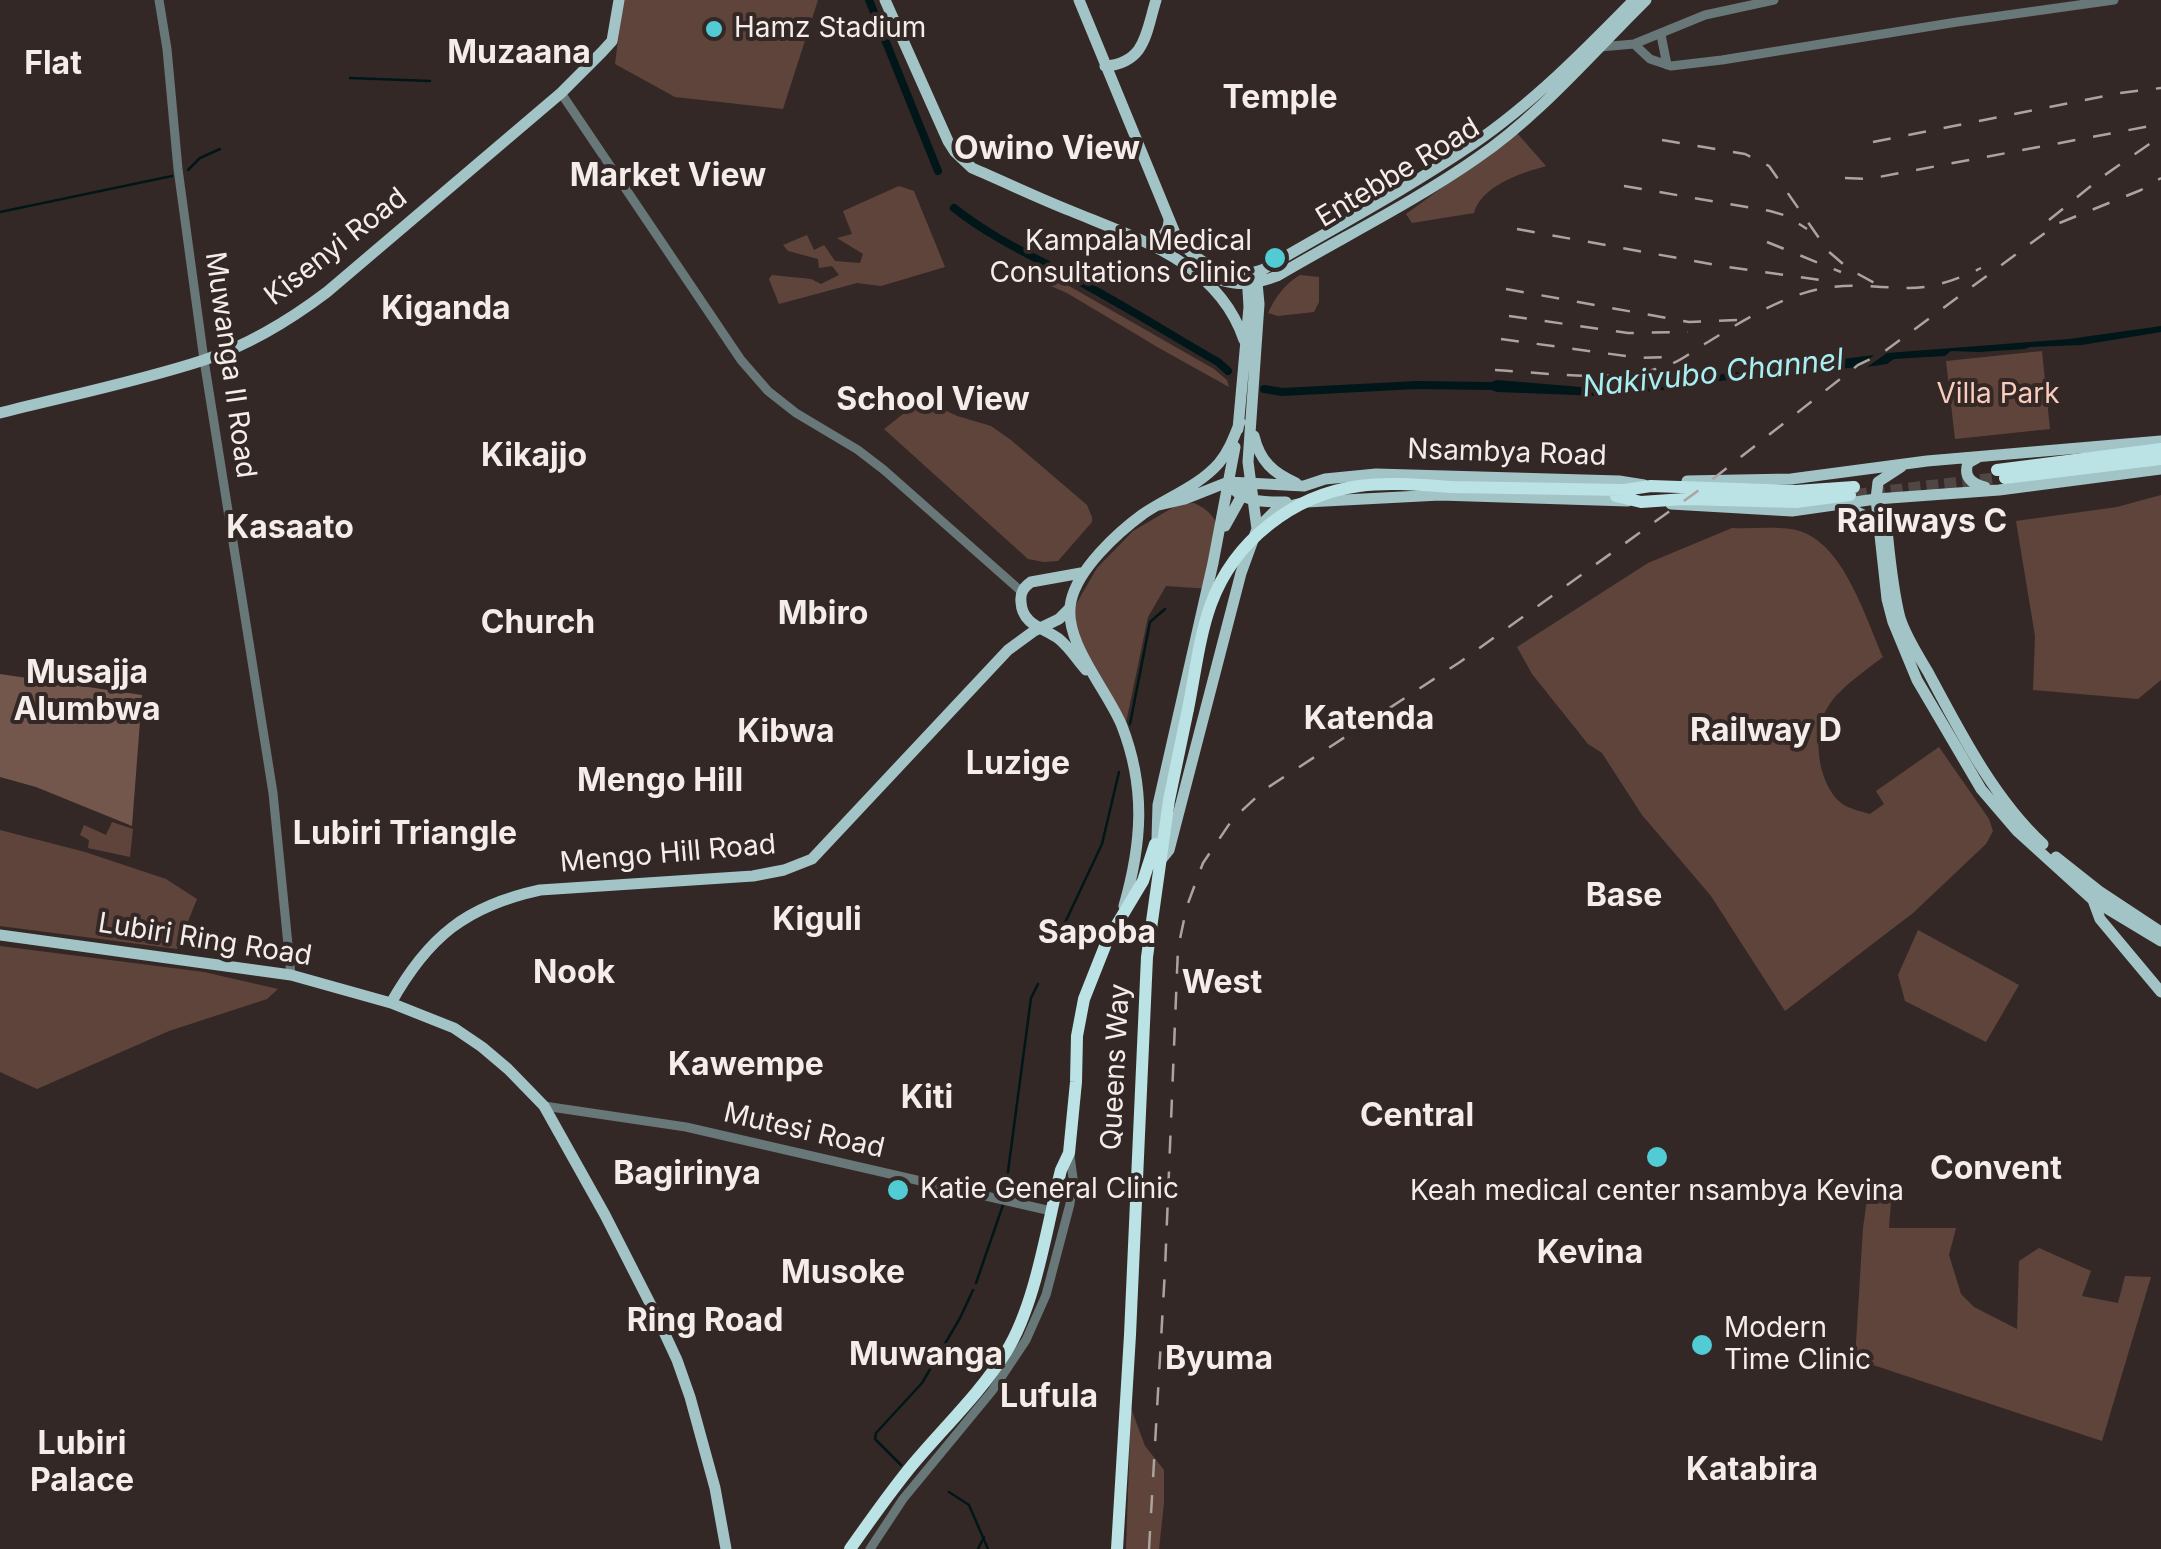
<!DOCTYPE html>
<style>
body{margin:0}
canvas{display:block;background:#332825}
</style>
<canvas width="2161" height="1549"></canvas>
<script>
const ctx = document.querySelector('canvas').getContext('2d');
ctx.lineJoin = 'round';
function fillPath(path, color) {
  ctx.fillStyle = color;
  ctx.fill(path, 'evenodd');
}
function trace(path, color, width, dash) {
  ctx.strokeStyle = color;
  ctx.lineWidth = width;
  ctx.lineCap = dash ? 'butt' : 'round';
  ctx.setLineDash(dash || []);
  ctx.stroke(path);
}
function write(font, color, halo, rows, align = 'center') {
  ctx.font = font + ' Inter,sans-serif';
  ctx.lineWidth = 8;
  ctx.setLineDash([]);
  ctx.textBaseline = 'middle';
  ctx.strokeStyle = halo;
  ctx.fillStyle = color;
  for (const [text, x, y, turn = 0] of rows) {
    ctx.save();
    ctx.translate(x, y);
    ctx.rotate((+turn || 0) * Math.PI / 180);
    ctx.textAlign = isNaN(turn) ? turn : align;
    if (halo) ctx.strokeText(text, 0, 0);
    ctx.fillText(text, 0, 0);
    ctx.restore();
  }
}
fillPath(new Path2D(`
 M623,0H818L783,109L675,97L615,64Z
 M1517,133L1546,166C1521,173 1481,186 1474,213L1412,223L1406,214Z
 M899,186L914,191L945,267L881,286L857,283L779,304L769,279L772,275L811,279L821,284L839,275L832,266L819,268L818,259L788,251L783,245L807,235L814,250L824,245L835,261L860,263L863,254L837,238L852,234L843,211Z
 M1300,275L1319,277V302L1314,312L1278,316L1268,313C1276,296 1284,285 1300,275Z
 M1055,280L1062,282L1214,369L1227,380L1229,387L1159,348L1067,293L1051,286Z
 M2042,351L2050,429L1955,439L1946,361Z
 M922,399L957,416L991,426L1011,440L1087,505L1092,517V522L1058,561L1044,562L1028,559L884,429Z
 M2161,495V680L2138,699L2033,690L2035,636L2016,521L2117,507Z
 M1194,503C1233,520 1217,554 1212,589L1166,586L1148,617L1126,723L1087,653L1076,629L1075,606L1097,568L1133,531L1179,504Z
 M1732,528C1752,529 1776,526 1796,530C1843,541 1865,617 1883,657C1866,670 1840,688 1829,705C1811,731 1817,782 1840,802C1848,809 1860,811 1870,814L1884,804L1876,791L1939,747L1989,819L1993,831L1986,844L1913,913L1785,1011L1711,896L1642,815L1602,753L1588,744L1532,674L1517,647L1648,563Z
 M112,822L133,829L130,857L88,848L89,840L80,835L84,825L106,835Z
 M0,830L85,852L166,879L197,899L177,949L0,926Z
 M1918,930L2019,985L1986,1042L1905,1001L1898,975Z
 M0,946L204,972L278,989L267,999L169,1031L37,1089L0,1072Z
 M1869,1185L1892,1189L1889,1228H1956L1949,1255L1961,1294L1974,1307L2017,1329L2019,1261L2039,1248L2091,1271L2082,1296L2118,1303L2125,1276L2151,1277L2102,1441L1855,1359L1863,1228Z
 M1131,1408L1145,1446L1164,1470V1503L1159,1549H1126Z`), '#5f443b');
fillPath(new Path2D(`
 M0,674L142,695L132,826L36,787L0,777Z`), '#73574d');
fillPath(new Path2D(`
 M2161,326V332L2082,345L2030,347L2024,349L1979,352L1951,351L1945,356L1894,359L1887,364L1867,367L1887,353L2069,339Z
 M1874,355L1859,367L1689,384L1674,389L1602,396L1497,392L1481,386L1497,380L1605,389Z`), '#001618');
trace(new Path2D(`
 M350,78L430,81
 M188,170L200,158L220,149
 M0,212L172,176
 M1130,724L1150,622L1165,609
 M1055,944L1102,844L1119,772
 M1005,1194L1031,998L1038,984
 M976,1283L1003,1205
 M901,1465L875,1439L876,1433L922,1383L960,1318L973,1290
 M949,1492L969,1505L988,1549
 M978,1549L984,1537`), '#001618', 2.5);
trace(new Path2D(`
 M869,0L938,171
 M954,208C993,239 1039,259 1082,283C1128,308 1173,336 1218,362L1228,371
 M1264,389L1282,392L1417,385L1489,386`), '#001618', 8);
trace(new Path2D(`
 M1855,495L1998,478`), '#504643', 12, [12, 6]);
trace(new Path2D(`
 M159,0L167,49L178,169L204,360L273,793L291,975
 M1661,35L1667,65
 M1634,44L1650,59L1671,66L1722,60L1957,22L2114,0
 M1600,47L1634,44L1705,15L1774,0
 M561,93L741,360L768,391L796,413L858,450L884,470L1022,592
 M544,1106L686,1127L1051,1211
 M870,1549L903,1499L992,1391L1026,1340L1046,1295L1070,1204L1073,1178L1070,1156`), '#687778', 9);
trace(new Path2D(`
 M885,0L948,141L955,152L972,168C1005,182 1038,198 1071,211C1141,240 1218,263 1244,340
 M1079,0L1177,238C1198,263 1228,283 1262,270C1332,229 1407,189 1473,144C1533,103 1584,51 1634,0
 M1105,66C1146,63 1146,32 1156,0
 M1149,243C1162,238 1169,233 1169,219
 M1192,269C1226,283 1242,290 1277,276C1343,237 1414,202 1477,158C1539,116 1593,52 1646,0
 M0,413C67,396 140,381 204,360C249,345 290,320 327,292L561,93L602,52L612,41L619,0
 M1238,429L1249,307L1247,274
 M1254,436C1260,461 1273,473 1296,483
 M1977,458L1968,463C1963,477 1972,484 1985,487
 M1901,467L1878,482L1876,499L1887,599L1893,622L1917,680L1981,789L2017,831L2093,900L2161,941
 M1687,481L1791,479L1927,461L2161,441
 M1228,482C1241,503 1263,502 1286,502
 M1671,504L1792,511L1876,499L1999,490L2161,469
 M1159,505L1185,499L1228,482L1304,486L1325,479L1376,474L1619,481L1644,485
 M1843,505L1865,516L1879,529
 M1885,511C1889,546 1891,583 1900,618C1906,637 1918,655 1928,672C1959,730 1994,799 2043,844
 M1225,526L1245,490
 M1257,529L1277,509L1306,502L1440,495L1628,501
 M1081,573L1031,582C1024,587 1020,592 1021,602C1022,625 1044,628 1059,639C1070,648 1077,660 1086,670
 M1157,839L1158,805L1213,563L1235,447
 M2056,857L2099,891L2161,932
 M1160,861L1169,850L1241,573L1257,529L1248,462L1259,304L1256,272
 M2093,900L2100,919L2161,992
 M1124,906C1142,843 1146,788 1122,726C1107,689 1062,641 1071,601C1078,569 1117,533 1143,514C1168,497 1199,486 1219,463C1229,451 1234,437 1240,422
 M0,935L291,975L391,1003L454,1028L482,1047L508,1069L544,1106L605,1215L657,1317L677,1360L690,1397L715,1488L726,1549
 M391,1003C428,937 466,906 540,890L753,876L784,870L812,859L1008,650L1034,631L1059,619L1069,609`), '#a3c4c6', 11);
trace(new Path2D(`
 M1997,470L2161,449
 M2005,478L2161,459
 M1451,487L1624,490L1651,486L1796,491L1854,487
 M1616,496L1641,502L1685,499L1796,502L1850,495
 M850,1549C869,1522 888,1495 909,1469C941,1430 979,1395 1006,1352C1036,1304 1047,1225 1061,1170L1069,1153L1076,1082L1077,1036L1084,999L1107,941L1143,881L1155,844
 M1117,1549L1130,1335L1147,957L1169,800L1188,709`), '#bbe2e4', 12);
trace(new Path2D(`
 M1662,140L1745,154L1769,166L1828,251L1849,269L1878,285
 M1873,142L2120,93L2161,88
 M1845,178L1868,179L2161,124
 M1624,186L1770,211L1787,216L1807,229
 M2049,220L2102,177L2161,136
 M1517,229L1727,267L1834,282
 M1767,242L1841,272
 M1506,289L1689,322L1739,320
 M1509,316L1628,333L1688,332
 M1501,339L1640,358L1665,357
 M1495,370C1552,373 1614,384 1669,365C1682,360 1696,349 1708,342C1742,321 1786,294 1825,288C1853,283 1881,288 1909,288C1934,288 1959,279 1981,268
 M1149,1549L1165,1270L1178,948L1187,906L1203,863L1232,820L1264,790L1460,662L1695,493L1858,365L1881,354L2057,224L2141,190L2161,178`), '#aca3a0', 2.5, [18, 18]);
trace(new Path2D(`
 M1188,709C1195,675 1199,637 1211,604C1234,541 1293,495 1359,486C1389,482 1421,485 1451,487`), '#bbe2e4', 12);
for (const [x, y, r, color] of [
 [714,29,10,"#51ccd4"],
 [1275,258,12,"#51ccd4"],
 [1657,1157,12,"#51ccd4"],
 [898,1190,12,"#51ccd4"],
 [1702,1345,12,"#51ccd4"]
]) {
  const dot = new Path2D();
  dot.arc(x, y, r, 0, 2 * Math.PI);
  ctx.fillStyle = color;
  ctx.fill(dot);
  trace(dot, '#332825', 4);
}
write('28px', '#f4edea', '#332825', [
 ["Hamz Stadium",734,29],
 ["Kampala Medical",1252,242,"right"],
 ["Consultations Clinic",1252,274,"right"],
 ["Katie General Clinic",920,1190],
 ["Keah medical center nsambya Kevina",1657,1192,"center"],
 ["Modern",1724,1329],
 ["Time Clinic",1724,1361]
], 'left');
write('28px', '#f4edea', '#332825', [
 ["Entebbe Road",1398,173,-31],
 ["Kisenyi Road",336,247,-38],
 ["Muwanga II Road",230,365,82],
 ["Nsambya Road",1507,453,2],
 ["Mengo Hill Road",668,854,-5],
 ["Lubiri Ring Road",205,940,9],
 ["Queens Way",1116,1067,-87],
 ["Mutesi Road",804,1131,13]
]);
write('28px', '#faccbd', '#332825', [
 ["Villa Park",1998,395]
]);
write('italic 30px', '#a8eff4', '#332825', [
 ["Nakivubo Channel",1713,374,-6]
]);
write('bold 32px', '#f4edea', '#332825', [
 ["Muzaana",519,53],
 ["Flat",53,64],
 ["Temple",1280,98],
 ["Owino View",1047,149],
 ["Market View",668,176],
 ["Kiganda",446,309],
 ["School View",933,400],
 ["Kikajjo",534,456],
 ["Railways C",1922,522],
 ["Kasaato",290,528],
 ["Mbiro",823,614],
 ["Church",538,623],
 ["Musajja",87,673],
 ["Alumbwa",87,710],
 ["Katenda",1369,719],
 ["Railway D",1766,731],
 ["Kibwa",786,732],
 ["Luzige",1018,764],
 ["Mengo Hill",660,781],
 ["Lubiri Triangle",405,834],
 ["Base",1624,896],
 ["Kiguli",817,920],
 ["Sapoba",1097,933],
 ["Nook",574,973],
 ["West",1222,983],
 ["Kawempe",746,1065],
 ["Kiti",927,1098],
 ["Central",1417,1116],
 ["Convent",1996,1169],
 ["Bagirinya",687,1174],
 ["Kevina",1590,1253],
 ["Musoke",843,1273],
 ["Ring Road",705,1321],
 ["Muwanga",926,1355],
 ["Byuma",1219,1359],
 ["Lufula",1049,1397],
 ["Lubiri",82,1444],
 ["Palace",82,1481],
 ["Katabira",1752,1470]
]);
</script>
